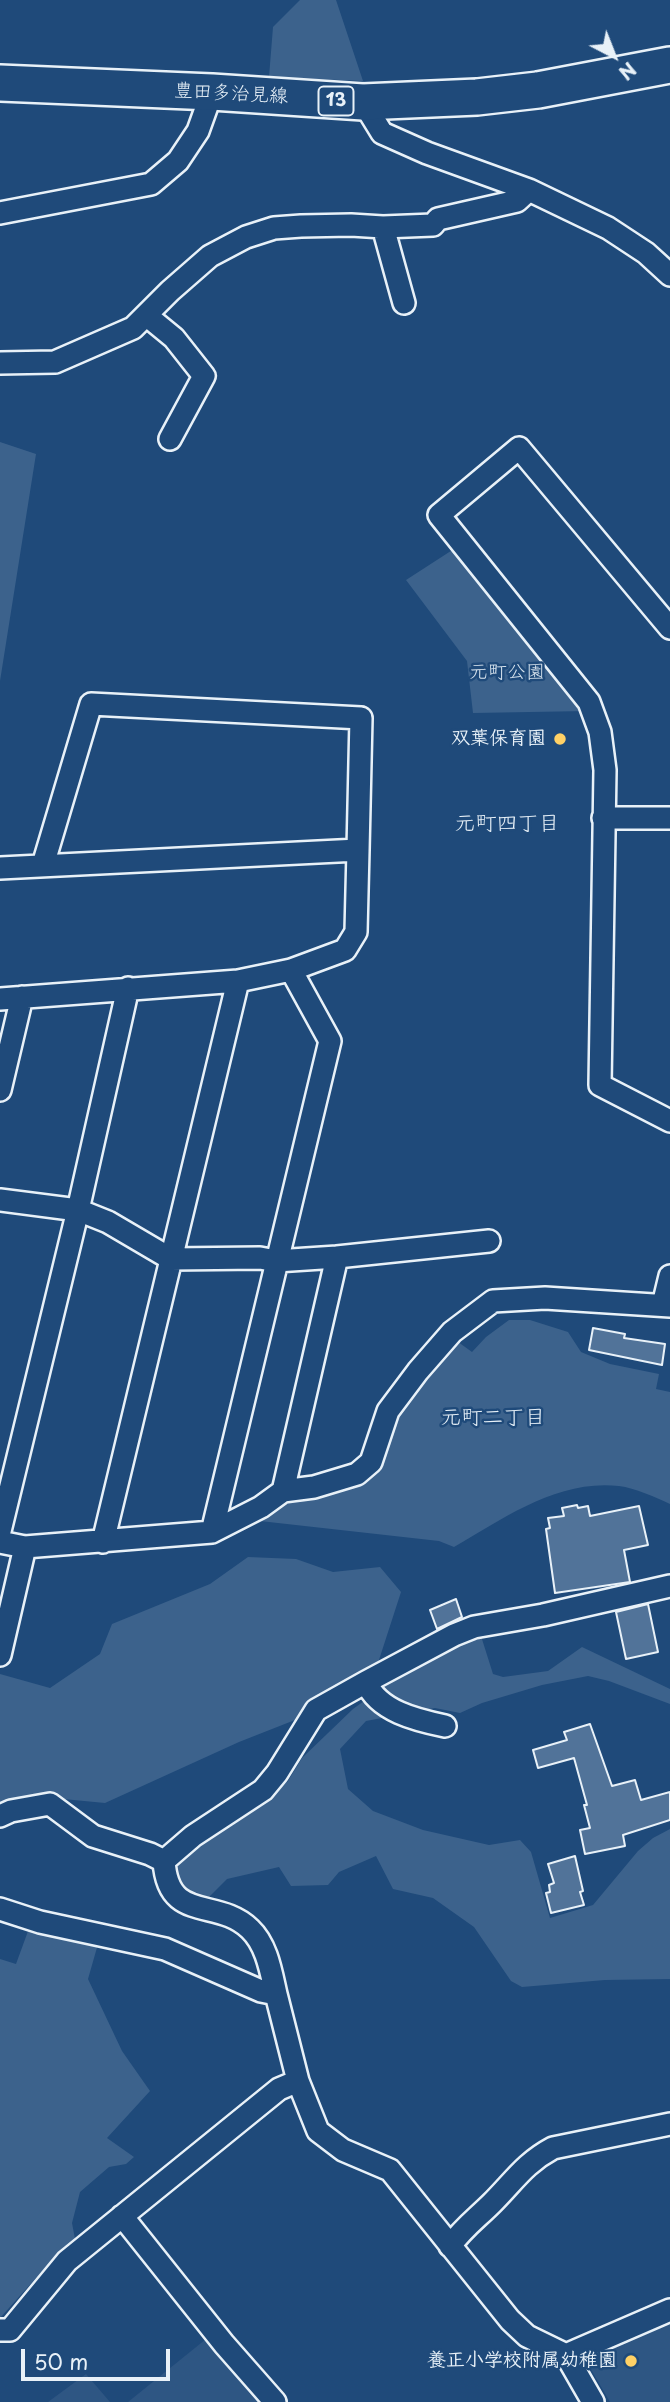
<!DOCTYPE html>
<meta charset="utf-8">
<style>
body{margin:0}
#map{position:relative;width:670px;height:2402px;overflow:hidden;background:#1f4a7a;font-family:"Playpen Sans",sans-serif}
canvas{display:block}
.north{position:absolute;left:579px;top:21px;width:70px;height:70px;-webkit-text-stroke:5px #1f4a7a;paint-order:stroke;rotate:138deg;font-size:19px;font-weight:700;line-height:28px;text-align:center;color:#e8f1f8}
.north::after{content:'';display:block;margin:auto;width:24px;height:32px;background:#e8f1f8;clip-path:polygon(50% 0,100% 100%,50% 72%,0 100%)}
.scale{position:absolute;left:21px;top:2349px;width:149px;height:32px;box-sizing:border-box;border:4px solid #e8f1f8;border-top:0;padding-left:9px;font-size:21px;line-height:24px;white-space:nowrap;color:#e8f1f8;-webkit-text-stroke:5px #1f4a7a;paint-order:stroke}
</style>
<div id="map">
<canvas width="670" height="2402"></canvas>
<div class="north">N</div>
<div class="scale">50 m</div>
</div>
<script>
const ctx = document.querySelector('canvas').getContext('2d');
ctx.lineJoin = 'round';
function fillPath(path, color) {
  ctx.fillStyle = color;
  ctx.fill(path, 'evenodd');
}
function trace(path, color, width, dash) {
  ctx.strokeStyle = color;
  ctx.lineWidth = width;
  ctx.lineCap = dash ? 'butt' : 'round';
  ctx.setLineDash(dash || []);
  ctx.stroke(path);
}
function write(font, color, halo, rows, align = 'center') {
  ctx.font = font + ' "Playpen Sans","Klee One",sans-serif';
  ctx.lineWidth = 5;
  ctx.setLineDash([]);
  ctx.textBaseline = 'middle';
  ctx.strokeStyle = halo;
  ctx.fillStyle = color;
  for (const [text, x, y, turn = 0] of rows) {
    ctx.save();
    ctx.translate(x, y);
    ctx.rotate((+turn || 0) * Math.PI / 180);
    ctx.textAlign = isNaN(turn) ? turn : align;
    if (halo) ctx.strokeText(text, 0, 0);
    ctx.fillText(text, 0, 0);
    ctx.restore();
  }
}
fillPath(new Path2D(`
 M670,2324V2402H610L589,2366L595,2356Z
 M211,2335L268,2402H128Z
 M86,2374L110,2402H48Z`), '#2e5683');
fillPath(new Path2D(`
 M300,0H336L363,81L269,77L273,27Z
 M0,442L36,454L0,681Z
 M457,547L587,711L473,713L467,661L406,580Z
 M509,1320H530L568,1332L581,1352L610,1364L659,1374L656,1389L670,1392V1504C655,1497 635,1488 619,1486C558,1479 504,1518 454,1547L439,1541L251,1520L279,1503L304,1498L351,1481L394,1413L454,1339L472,1352L486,1337Z
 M248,1557L296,1559L333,1572L380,1567L401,1592L378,1663L300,1718L239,1742L105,1803L53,1798L0,1807V1674L50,1688L100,1654L112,1624L210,1584Z
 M481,1636L493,1674L503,1677L548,1671L582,1647L670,1689V1704L609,1681L588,1676L542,1685L482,1703L460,1713L435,1708L366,1721L340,1749L348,1789L373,1811L423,1830L489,1845L520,1840L531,1852L550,1918L593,1905L638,1851L653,1838L670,1829V1979L605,1980L522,1987L511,1981L474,1927L433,1898L393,1889L376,1856L339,1872L328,1885L291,1886L279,1867L227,1879L209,1897L181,1887L174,1872L178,1860L258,1807L288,1781L302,1758L353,1709L382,1688L454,1644Z
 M31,1923L98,1944L88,1979L122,2051L150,2091L107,2138L134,2157L126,2164L109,2167L80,2192L72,2223L75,2239L62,2249L0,2318V1959L16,1964Z`), '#3c628c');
const building = new Path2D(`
 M593,1328L625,1334L624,1338L665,1344L662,1365L589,1350Z
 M577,1505L578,1508L588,1506L590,1516L639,1506L648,1545L624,1550L630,1582L555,1593L546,1529L550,1528L548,1518L564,1516L562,1508Z
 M456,1599L462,1617L437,1629L430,1610Z
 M648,1604L658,1652L626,1659L616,1612Z
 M590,1724L612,1786L635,1780L641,1800L670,1792V1820L623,1835L625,1846L585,1854L580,1830L590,1828L584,1805H587L574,1758L538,1768L533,1750L567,1740L564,1732Z
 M575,1856L583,1891L580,1892L584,1905L551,1913L546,1893L550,1892L549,1885L554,1883L548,1864Z`);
fillPath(building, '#517399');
trace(building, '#e8f1f8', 2);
const street = new Path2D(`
 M363,102L382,133L427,153L529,190L608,228L646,253L670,275
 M0,213L151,184L178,161L198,131L212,92
 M383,227L404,303
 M146,315L174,338L204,376L170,439
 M0,363L55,362L133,328L170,291L210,256L246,237L274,228L301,226L351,225L383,227L433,225L438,219L517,201L529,190
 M670,628L519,448L439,515L589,702L600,732L605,770L600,1085L670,1121
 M603,818H670
 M0,868L358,850L361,718L91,704L43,865
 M0,999L238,981L291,970L345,950L356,932L358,850
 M0,1090L22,997
 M0,1200L78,1210L108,1222L171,1259L260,1258L276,1261L337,1257L283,1491
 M337,1257L489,1241
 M663,1305L670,1276
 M0,1531L78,1210L128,988
 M212,1532L330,1041L291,970
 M0,1542L25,1547L212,1532L261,1507L283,1491L314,1487L357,1474L371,1462L388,1411L418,1371L452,1332L493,1301L545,1298L670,1306
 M103,1542L238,981
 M0,1655L25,1547
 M366,1682C378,1711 416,1720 445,1726
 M0,1816L11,1811L50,1804L93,1836L150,1854L164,1861L193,1836L263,1790L277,1773L316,1710L366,1682L454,1635L474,1627L543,1615L670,1586
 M164,1861C168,1924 217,1897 250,1929C267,1945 271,1972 276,1994
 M0,1909L40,1922L165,1949L261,1991L276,1994L298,2081L318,2131L343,2150L390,2170L510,2320L527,2336L566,2355L593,2402
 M122,2216L224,2344L275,2402
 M450,2246C464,2227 476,2219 492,2203C514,2181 525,2163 553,2148L670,2124
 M0,2330H10L67,2261L279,2089L298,2081
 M566,2355L670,2310`);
const primary = new Path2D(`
 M0,83L212,92L363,102L477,97L538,90L670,65`);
trace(street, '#e8f1f8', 26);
trace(primary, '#e8f1f8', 40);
trace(street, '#1f4a7a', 21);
trace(primary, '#1f4a7a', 35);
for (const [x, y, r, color] of [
 [560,739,7,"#ffd166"],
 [631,2361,7,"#ffd166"]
]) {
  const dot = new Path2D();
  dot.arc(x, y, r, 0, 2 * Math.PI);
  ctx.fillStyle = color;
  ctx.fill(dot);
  trace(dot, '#1f4a7a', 2.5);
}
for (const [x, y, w] of [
 [336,101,35]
]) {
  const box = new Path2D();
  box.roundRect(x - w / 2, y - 14.5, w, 29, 5);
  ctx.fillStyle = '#1f4a7a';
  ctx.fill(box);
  trace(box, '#e8f1f8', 2);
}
write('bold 18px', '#e8f1f8', null, [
 ["13",336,101]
]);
write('19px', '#e8f1f8', '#1f4a7a', [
 ["豊田多治見線",231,94,3]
]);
write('19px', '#d7e3ed', '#1f4a7a', [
 ["元町公園",507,673]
]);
write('bold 19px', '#e8f1f8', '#1f4a7a', [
 ["双葉保育園",546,739],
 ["養正小学校附属幼稚園",617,2361]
], 'right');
write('21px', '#e8f1f8', '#1f4a7a', [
 ["元町四丁目",507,824],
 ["元町二丁目",493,1418]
]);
</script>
